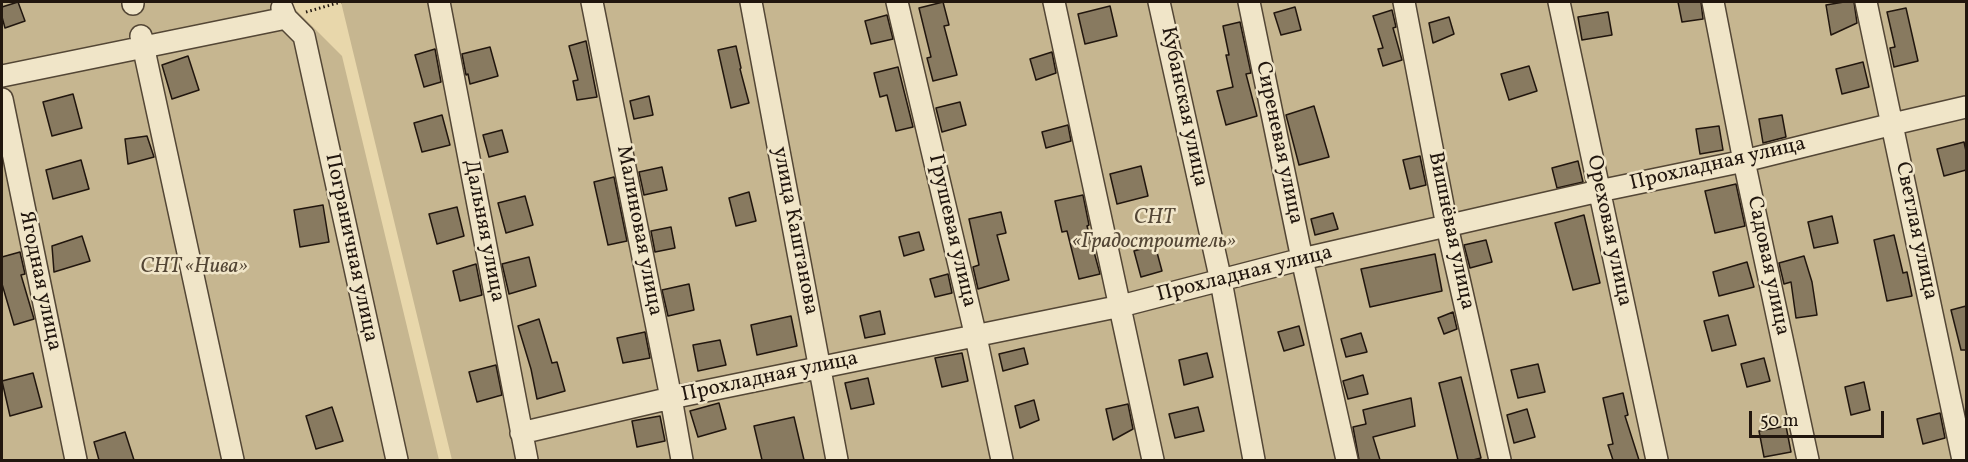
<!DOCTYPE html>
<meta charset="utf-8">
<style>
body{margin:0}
#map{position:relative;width:1968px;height:462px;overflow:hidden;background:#e8d7ab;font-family:Vollkorn,serif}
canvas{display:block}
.frame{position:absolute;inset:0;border:3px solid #21160e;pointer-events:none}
.scale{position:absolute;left:1749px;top:411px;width:135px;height:27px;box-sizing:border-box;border:3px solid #21160e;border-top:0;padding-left:8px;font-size:18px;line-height:21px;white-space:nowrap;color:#21160e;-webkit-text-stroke:4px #f0e5c8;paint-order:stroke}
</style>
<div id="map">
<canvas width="1968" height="462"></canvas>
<div class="frame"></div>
<div class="scale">50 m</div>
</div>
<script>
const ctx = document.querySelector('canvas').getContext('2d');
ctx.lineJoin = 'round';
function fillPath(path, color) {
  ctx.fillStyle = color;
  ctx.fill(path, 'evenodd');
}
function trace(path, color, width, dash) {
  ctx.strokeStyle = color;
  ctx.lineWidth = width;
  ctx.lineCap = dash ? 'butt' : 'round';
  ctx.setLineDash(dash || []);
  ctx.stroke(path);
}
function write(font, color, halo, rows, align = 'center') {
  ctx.font = font + ' Vollkorn,serif';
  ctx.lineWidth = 5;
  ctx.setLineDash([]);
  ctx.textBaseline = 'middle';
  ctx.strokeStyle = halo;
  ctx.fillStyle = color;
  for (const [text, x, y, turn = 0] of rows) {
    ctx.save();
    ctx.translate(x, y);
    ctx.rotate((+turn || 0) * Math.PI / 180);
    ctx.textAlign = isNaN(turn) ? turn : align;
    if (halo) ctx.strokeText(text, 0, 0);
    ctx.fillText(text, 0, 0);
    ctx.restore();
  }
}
fillPath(new Path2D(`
 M2,2H288L342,56L439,460H2Z
 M341,2H1966V460H452Z`), '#c6b690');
const building = new Path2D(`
 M18,2L25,21L5,28L2,17V7Z
 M943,2L949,25L944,26L957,75L933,81L927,58L931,57L919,8Z
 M1678,2H1701L1703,19L1682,22Z
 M1844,2H1854L1857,23L1831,35L1826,5Z
 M1110,6L1117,36L1085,44L1078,14Z
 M1295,7L1301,30L1281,35L1274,13Z
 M1906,8L1918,61L1894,67L1890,48L1895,47L1887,12Z
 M1392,10L1396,27L1393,28L1402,60L1383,66L1378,49L1383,48L1373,16Z
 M1608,12L1612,35L1582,40L1578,17Z
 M887,15L893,39L871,44L865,21Z
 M1449,17L1454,34L1433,43L1429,23Z
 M1240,22L1251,73L1246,74L1257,116L1226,125L1217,91L1233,87L1226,55H1229L1223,26Z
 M586,41L597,97L577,100L573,81L578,80L569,46Z
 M736,46L741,68L740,69L749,103L731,108L718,50Z
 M490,47L498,76L470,84L468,74L466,75L462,54Z
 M435,49L441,82L424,87L415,55Z
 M1052,52L1056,73L1036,80L1030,59Z
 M188,56L199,90L172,99L162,65Z
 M1863,62L1869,87L1842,94L1836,69Z
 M1529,66L1537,91L1509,100L1501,74Z
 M898,67L913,127L896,131L887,95L880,97L874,73Z
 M73,94L82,128L52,136L43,102Z
 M649,96L653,115L634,119L630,101Z
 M960,102L966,125L942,132L936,108Z
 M1314,106L1329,157L1299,165L1286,115Z
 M442,115L450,145L422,152L414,123Z
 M1782,115L1786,137L1763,143L1759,119Z
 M1068,125L1071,141L1046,148L1042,132Z
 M1719,126L1723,150L1700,154L1696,129Z
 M502,130L508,152L489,157L483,135Z
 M147,136L154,157L128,164L125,139Z
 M1964,142L1966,151V170L1944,176L1937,149Z
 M1420,156L1426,185L1410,189L1403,160Z
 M81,160L89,189L53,199L46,170Z
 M1578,161L1583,182L1557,188L1552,168Z
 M1141,166L1148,196L1117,204L1110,174Z
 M662,167L667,190L644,195L639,172Z
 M614,177L627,241L608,245L594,182Z
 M1736,184L1745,226L1715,233L1705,191Z
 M749,192L756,221L736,226L729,198Z
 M1083,195L1089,225L1087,226L1100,274L1079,279L1067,231L1062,232L1055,201Z
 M525,196L533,225L506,233L498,203Z
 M323,205L329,242L300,247L294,210Z
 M457,207L464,236L437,244L429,214Z
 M1001,212L1006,233L997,235L1009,280L978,289L973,267L979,265L969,219Z
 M1333,213L1338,229L1315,235L1311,219Z
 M1584,215L1600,283L1573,290L1555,223Z
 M1832,216L1838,243L1814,248L1808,222Z
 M671,227L675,248L655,252L651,231Z
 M919,232L924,250L904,256L899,237Z
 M1894,235L1903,273L1907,272L1912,296L1887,301L1874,240Z
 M82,236L90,261L54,272L52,246Z
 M1486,240L1492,262L1470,268L1464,245Z
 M1155,245L1162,271L1141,277L1134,251Z
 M20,252L25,274L21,275L34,319L14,325L2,284V257Z
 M1435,254L1442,291L1370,307L1361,269Z
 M1804,256L1812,282L1817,315L1796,318L1791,282L1784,284L1779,263Z
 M529,257L536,286L509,294L502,264Z
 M1747,262L1754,287L1719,296L1713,272Z
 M476,264L482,295L460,301L453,271Z
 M948,274L952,293L935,297L930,279Z
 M689,284L694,310L668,316L662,290Z
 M1966,306V350H1961L1951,310Z
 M880,311L885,334L865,338L860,316Z
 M1453,312L1457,329L1444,334L1438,318Z
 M1728,315L1736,345L1712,351L1704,321Z
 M791,316L797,346L757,355L751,325Z
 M539,319L552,363L557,362L565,391L537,399L531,369L518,326Z
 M1299,326L1304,345L1284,351L1278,332Z
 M645,332L650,358L623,363L617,338Z
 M1361,333L1367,352L1346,357L1341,339Z
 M720,340L726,365L698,371L693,345Z
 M1024,348L1028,364L1003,371L999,354Z
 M962,353L968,381L942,387L935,358Z
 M1207,353L1213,377L1184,385L1179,360Z
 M1764,358L1770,381L1747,387L1741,364Z
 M1538,364L1545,392L1518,398L1511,370Z
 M496,365L502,395L477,402L469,372Z
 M33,373L42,407L10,416L2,381Z
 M1363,375L1368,394L1348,399L1343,381Z
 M1461,377L1481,458L1473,460H1458L1439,383Z
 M868,378L874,404L851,409L845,383Z
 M1864,382L1870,410L1851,415L1845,387Z
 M1623,393L1628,415L1625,416L1639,460H1613L1608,445L1613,444L1603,398Z
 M1411,398L1415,426L1373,437L1380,460H1359L1353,427L1366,424L1363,410Z
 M1034,400L1039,420L1020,428L1015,406Z
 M719,403L726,429L698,437L690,411Z
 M1128,404L1133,429L1113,440L1106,409Z
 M332,407L343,441L316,449L306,416Z
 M1198,407L1204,431L1175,438L1169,414Z
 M1527,409L1535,437L1514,443L1507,415Z
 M1940,413L1945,438L1923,444L1917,419Z
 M660,416L665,441L637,447L632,421Z
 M794,417L804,460H762L754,426Z
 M1786,426L1791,452L1764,457L1759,431Z
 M125,432L134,460H99L94,442Z`);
fillPath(building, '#887a60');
trace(building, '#21160e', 1.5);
const minor = new Path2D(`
 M133,2V4
 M439,2L527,460
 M592,2L671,398L682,460
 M751,2L837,460
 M897,2L976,337L1002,460
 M1054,2L1153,460
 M1159,2L1221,281L1254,460
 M1249,2L1302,259L1347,460
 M1404,2L1447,226L1500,460
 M1559,2L1657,460
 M1713,2L1744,161L1808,460
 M1866,2L1963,460
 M282,8L286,18L304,36L397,460
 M141,36L233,460
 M2,76L286,18
 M2,99L76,460
 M521,433L671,398L1121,306L1302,259L1599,191L1744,161L1893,124L1966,107`);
trace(minor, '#534635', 24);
trace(new Path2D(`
 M306,12L341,2`), '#21160e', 3, [1.5, 3]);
trace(minor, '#f0e5c8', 21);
write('21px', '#21160e', '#f0e5c8', [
 ["Кубанская улица",1183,107,78],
 ["Сиреневая улица",1278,143,78],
 ["Прохладная улица",1718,165,-13],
 ["Дальняя улица",483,231,79],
 ["Малиновая улица",638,231,79],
 ["улица Каштанова",794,231,79],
 ["Грушевая улица",951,231,77],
 ["Вишнёвая улица",1450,231,78],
 ["Ореховая улица",1608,231,78],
 ["Светлая улица",1915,231,78],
 ["Пограничная улица",350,248,78],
 ["Садовая улица",1767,266,78],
 ["Прохладная улица",1245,275,-14],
 ["Ягодная улица",39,281,78],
 ["Прохладная улица",770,378,-12]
]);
write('italic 21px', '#534635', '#f0e5c8', [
 ["СНТ",1154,219],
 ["«Градостроитель»",1154,243],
 ["СНТ «Нива»",194,268]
]);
</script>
